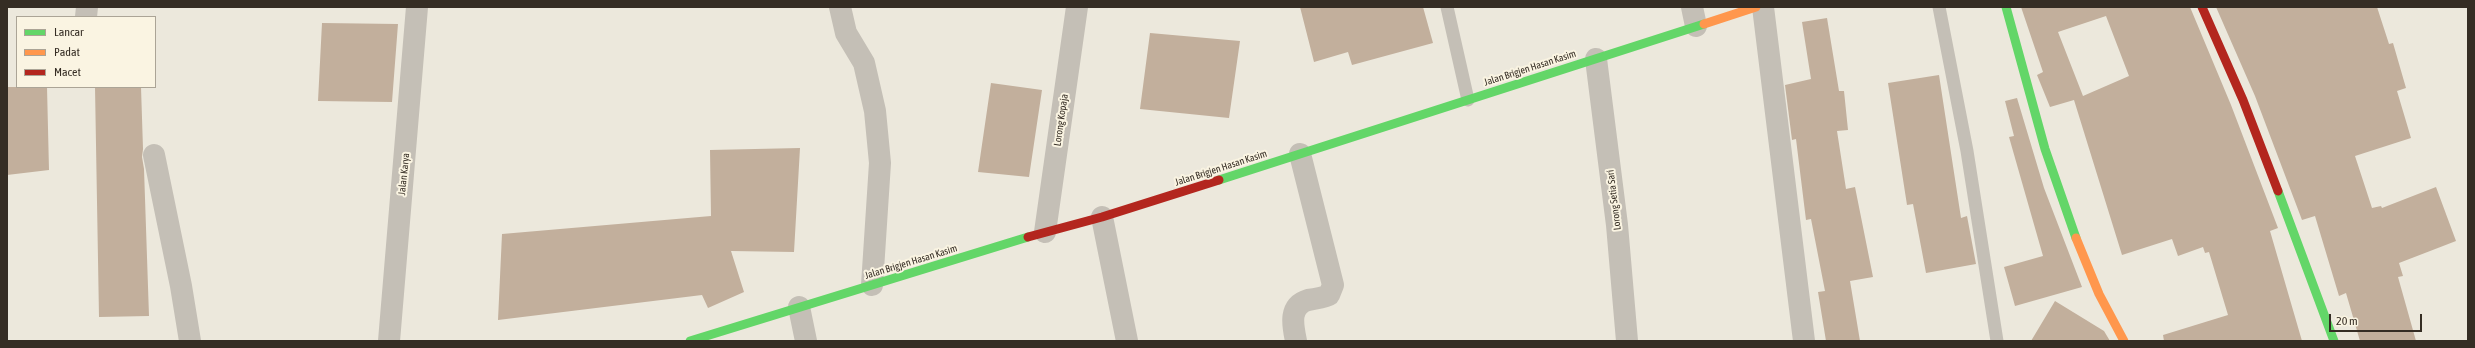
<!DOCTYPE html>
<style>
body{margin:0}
#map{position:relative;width:2475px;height:348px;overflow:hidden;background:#ece8dc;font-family:"Asap Condensed",sans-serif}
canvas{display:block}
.frame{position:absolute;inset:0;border:8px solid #352d24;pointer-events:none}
.legend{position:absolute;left:16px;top:16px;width:140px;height:72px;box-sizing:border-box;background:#faf4e2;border:1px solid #aba496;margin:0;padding:5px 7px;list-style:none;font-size:12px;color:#352d24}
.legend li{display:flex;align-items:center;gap:8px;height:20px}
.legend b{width:20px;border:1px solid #aba496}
.scale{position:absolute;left:2329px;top:314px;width:93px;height:18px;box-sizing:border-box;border:2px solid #352d24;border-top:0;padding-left:5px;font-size:12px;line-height:14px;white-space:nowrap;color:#352d24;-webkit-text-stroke:3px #faf4e2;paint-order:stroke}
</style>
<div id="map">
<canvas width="2475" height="348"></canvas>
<div class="frame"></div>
<ul class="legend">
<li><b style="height:5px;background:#63d668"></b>Lancar</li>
<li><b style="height:5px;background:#ff974d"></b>Padat</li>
<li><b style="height:5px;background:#b3261e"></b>Macet</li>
</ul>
<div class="scale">20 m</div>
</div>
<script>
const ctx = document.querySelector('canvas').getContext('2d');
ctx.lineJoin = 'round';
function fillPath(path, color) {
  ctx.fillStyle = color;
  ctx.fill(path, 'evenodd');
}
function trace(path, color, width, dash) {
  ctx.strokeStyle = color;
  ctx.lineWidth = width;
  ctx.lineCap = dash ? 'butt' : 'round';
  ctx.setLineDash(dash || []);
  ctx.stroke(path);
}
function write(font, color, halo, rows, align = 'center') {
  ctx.font = font + ' "Asap Condensed",sans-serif';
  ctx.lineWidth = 4;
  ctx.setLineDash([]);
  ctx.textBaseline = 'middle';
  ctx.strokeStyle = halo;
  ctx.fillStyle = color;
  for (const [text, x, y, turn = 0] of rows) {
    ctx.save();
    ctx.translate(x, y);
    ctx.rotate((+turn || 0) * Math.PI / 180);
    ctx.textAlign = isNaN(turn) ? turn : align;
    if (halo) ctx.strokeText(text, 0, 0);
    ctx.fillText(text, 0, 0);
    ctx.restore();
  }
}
fillPath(new Path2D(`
 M1300,7H1423L1433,43L1352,65L1348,52L1314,62Z
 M2021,7H2190L2231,105L2278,228L2270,231L2302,341H2164L2163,335L2228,315L2209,252L2205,253L2203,247L2178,256L2172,239L2122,255L2074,100L2050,107L2037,75L2043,72ZM2106,16L2129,76L2083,96L2058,32Z
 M2216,7H2377L2389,44L2393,43L2406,88L2397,91L2411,138L2355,156L2372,208L2381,206L2382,208L2436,187L2456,241L2399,263L2403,276L2398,277L2416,341H2360L2346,293L2339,296L2315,216L2302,220L2255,96Z
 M1827,18L1839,91H1844L1848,130L1837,131L1846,189L1855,187L1873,277L1850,281L1860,341H1826L1818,292L1825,291L1811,219L1806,220L1796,139L1792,140L1785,85L1811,79L1802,22Z
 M322,23L398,24L392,102L318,101Z
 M1150,33L1240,41L1229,118L1140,109Z
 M1939,75L1961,218L1967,216L1976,264L1926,273L1913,204L1907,205L1888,83Z
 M991,83L1042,90L1029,177L978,172Z
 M7,87H47L49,170L7,175Z
 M95,87H141L143,149L142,157L144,169L149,316L99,317Z
 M2017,98L2044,188L2082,287L2015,306L2004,267L2043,256L2009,137L2014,136L2005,101Z
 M800,148L794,252L731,251L744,292L708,308L702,295L498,320L502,234L711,216L710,150Z
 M2055,301L2104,331L2110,341H2031Z`), '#c2af9c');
trace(new Path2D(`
 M1447,7L1468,100
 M1939,7L1967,151L1997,341`), '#c4bfb6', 13);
trace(new Path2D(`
 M840,7L846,33L864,63L875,111L880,163L872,285
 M1692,7L1696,26
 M1763,7L1804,341
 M86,17L87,7
 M1596,59L1617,225L1627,341
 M154,155L181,286L190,341
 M1102,217L1127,341
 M1045,232L1077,7
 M799,307L806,341
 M389,341L417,7
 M1296,341C1293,326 1288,306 1308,300C1315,299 1322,298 1329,295L1333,285L1300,154`), '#c4bfb6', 22);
trace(new Path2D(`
 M2006,7L2045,149L2076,238
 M1219,180L1704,24
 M2278,191L2334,341
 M690,341L1028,237`), '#63d668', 9);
trace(new Path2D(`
 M1704,24L1756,7
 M2076,238L2099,294L2124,341`), '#ff974d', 9);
trace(new Path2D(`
 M2202,7L2243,100L2278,191
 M1028,237L1102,217L1219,180`), '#b3261e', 9);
write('10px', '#352d24', '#faf4e2', [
 ["Jalan Brigjen Hasan Kasim",1530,68,-18],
 ["Lorong Kopaja",1061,120,-82],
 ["Jalan Brigjen Hasan Kasim",1221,168,-18],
 ["Jalan Karya",404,174,-84],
 ["Lorong Setia Sari",1614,200,-97],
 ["Jalan Brigjen Hasan Kasim",911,262,-17]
]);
</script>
